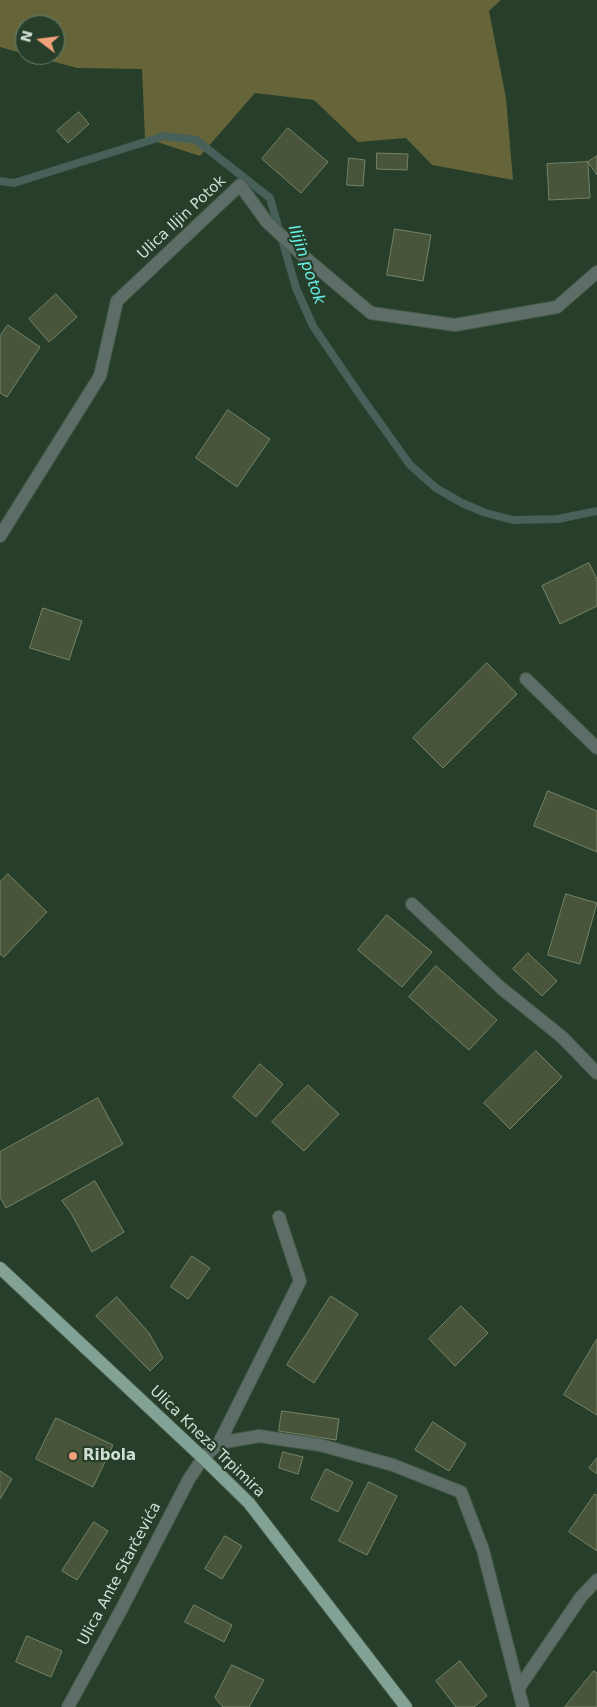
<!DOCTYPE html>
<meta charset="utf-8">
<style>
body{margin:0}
#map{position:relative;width:597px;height:1707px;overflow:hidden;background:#263e2a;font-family:"DejaVu Sans",sans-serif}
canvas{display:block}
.north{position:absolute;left:15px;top:15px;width:50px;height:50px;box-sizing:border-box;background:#263e2a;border:1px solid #6a7e6d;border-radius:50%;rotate:285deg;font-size:14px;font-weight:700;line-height:20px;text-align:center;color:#d0dfd2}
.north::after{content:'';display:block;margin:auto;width:18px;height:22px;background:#f1a27b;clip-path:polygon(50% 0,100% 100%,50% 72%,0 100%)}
</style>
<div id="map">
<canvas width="597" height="1707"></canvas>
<div class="north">N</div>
</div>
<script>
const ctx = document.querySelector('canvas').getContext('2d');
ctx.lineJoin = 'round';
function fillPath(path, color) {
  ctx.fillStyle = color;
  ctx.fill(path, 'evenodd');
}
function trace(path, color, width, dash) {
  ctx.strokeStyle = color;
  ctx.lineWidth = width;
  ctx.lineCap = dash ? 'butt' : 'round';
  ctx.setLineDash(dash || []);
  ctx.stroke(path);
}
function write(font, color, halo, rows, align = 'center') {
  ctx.font = font + ' "DejaVu Sans",sans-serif';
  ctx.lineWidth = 4.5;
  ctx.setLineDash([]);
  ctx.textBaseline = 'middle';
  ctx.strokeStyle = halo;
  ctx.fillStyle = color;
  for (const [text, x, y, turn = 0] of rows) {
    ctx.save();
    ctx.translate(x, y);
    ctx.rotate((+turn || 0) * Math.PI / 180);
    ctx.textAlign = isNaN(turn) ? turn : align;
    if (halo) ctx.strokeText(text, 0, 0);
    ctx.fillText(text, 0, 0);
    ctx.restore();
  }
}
fillPath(new Path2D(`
 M0,0H501L489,11L506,98L513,180L432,165L406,138L358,142L314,100L255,93L200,156L145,138L142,69L77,68L29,55H55V25H25V54L0,47Z`), '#656539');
trace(new Path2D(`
 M0,181L14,183L164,136L196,140L270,198L296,288L313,326L360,395L410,465L436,488L462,503L486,513L513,520L558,519L597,511`), '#47605a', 8);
const building = new Path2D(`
 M79,112L89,124L68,143L57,131Z
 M288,128L328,162L301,193L262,159Z
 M377,153L408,154L407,170L377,169Z
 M597,156V175L588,162Z
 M349,158L365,160L363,186L347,185Z
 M588,162L590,198L549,200L547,164Z
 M395,229L431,235L423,281L387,275Z
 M56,294L77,317L49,342L29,319Z
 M8,325L40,347L7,397L0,393V336Z
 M228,410L270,439L237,487L196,458Z
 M589,563L597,579V606L560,624L542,586Z
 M43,608L82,621L69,660L30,648Z
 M487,663L517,694L443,768L413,738Z
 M548,791L597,811V852L534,826Z
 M8,874L47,912L4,957L0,954V882Z
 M566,894L597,903L580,964L548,955Z
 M387,915L432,952L402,987L358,950Z
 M528,953L557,981L542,996L513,969Z
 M436,966L497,1020L469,1050L409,997Z
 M536,1051L562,1077L510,1129L484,1103Z
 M260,1064L283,1084L256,1117L233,1097Z
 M308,1085L339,1114L304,1151L272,1122Z
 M98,1098L123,1144L6,1208L0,1197V1152Z
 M95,1181L124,1232L92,1252L71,1213L62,1201Z
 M192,1256L210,1268L188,1299L171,1287Z
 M331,1296L358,1314L314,1383L287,1365Z
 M117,1297L149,1333L163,1358L150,1371L96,1316Z
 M461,1306L488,1333L455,1366L429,1339Z
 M597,1339V1415L564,1395Z
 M282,1411L339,1419L336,1440L279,1431Z
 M56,1418L113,1445L93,1487L36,1459Z
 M433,1422L466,1444L449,1471L415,1450Z
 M283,1452L303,1457L298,1474L279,1468Z
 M597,1458V1474L589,1468Z
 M326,1469L353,1482L338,1512L311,1499Z
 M0,1471L12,1479L0,1499Z
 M369,1482L397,1496L367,1555L339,1541Z
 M595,1494L597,1495V1551L569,1532Z
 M94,1522L108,1531L77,1580L62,1571Z
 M225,1536L242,1546L222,1579L205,1569Z
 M194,1605L232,1625L224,1642L185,1622Z
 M27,1636L62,1651L51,1677L16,1662Z
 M460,1661L487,1696L474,1707H456L436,1681Z
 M232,1665L264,1680L249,1707H223L215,1698Z
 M594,1671L597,1673V1707H565Z`);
fillPath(building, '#48553a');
trace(building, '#768467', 1);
const minor = new Path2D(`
 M0,536L100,376L117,301L240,185L267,222L301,254L371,313L455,325L557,307L597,272
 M526,679L597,748
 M412,904L501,988L562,1037L597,1073
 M219,1443L300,1281L279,1217
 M518,1689L581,1597L597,1580
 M68,1707L120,1612L189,1479L203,1458L219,1443L259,1436L320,1445L393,1465L461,1492L483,1550L523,1707`);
const major = new Path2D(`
 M0,1268L203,1458L249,1503L406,1707`);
trace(minor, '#455b48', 14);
trace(major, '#455b48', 14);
trace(minor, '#5e6d67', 12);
trace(major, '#83a296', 12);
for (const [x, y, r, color] of [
 [73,1456,5,"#f1a27b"]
]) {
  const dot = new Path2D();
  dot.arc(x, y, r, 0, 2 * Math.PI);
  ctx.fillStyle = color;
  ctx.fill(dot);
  trace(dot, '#263e2a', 2);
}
write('15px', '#d0dfd2', '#263e2a', [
 ["Ulica Iljin Potok",182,218,-43],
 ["Ulica Kneza Trpimira",207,1442,44],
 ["Ulica Ante Starčevića",120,1574,-62]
]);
write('bold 15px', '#d0dfd2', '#263e2a', [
 ["Ribola",83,1456]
], 'left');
write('italic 16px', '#68ede5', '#263e2a', [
 ["Ilijin potok",306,265,71]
]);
</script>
